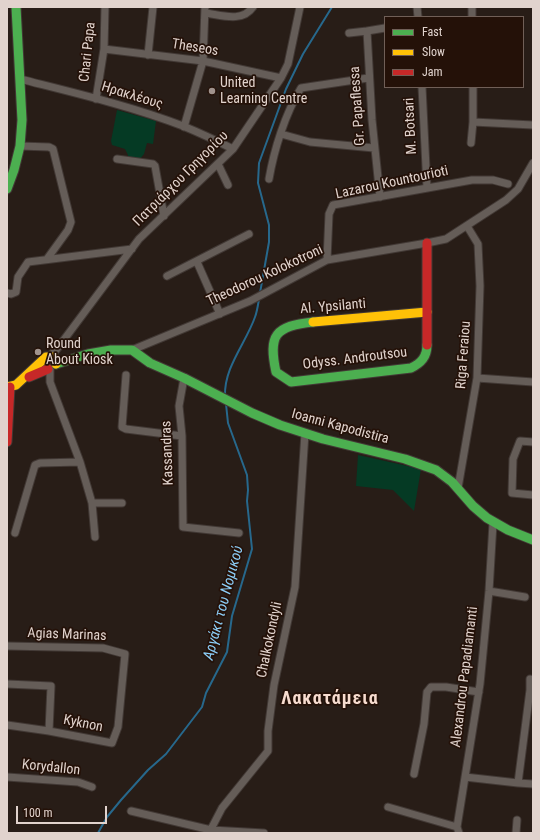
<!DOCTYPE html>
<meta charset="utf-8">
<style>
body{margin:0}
#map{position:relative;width:540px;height:840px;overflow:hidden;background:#281d17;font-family:"Roboto Condensed",sans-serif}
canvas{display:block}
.frame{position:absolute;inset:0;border:8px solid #e1d3cd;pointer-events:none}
.legend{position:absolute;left:384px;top:16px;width:140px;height:72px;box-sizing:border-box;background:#241108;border:1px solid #705f57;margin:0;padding:5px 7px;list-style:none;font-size:12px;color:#e1d3cd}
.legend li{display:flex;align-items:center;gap:8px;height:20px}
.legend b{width:20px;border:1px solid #705f57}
.scale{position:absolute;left:16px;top:806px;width:91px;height:18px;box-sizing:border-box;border:2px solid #e1d3cd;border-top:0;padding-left:5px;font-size:12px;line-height:14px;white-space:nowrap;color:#e1d3cd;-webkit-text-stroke:3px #241108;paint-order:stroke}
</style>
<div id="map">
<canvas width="540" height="840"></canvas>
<div class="frame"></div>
<ul class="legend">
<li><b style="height:5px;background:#4caf50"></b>Fast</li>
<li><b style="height:5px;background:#ffc107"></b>Slow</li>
<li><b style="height:5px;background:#c62828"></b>Jam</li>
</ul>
<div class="scale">100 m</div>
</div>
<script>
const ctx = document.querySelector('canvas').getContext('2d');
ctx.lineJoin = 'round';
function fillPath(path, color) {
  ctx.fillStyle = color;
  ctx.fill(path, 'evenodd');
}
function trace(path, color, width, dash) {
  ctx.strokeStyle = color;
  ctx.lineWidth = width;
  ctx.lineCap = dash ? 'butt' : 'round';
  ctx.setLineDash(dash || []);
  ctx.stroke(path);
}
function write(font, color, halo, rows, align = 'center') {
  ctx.font = font + ' "Roboto Condensed",sans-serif';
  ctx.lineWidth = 3.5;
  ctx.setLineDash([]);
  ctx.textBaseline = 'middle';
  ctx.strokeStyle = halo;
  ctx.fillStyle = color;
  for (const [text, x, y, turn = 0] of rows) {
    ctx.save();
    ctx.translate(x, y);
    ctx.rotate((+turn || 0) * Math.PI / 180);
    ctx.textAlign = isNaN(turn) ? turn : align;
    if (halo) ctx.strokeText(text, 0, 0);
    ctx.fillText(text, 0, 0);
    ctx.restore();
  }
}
fillPath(new Path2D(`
 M117,110L156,121L153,144L147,143L144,154L139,160L127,158L128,155L125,149L112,145L111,141Z
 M358,455L421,469L414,511L393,490L356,486Z`), '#053a24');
trace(new Path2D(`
 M260,293L269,242V225L258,183L259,163L286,89L303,54L332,7
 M225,396C224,367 246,343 255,317C257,312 258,305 259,299
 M98,833L107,817L121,800L148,770L166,754L202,707L206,693L227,652L232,616L252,549L247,501L248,490L247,475L228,423L226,404`), '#27688c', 2);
const street = new Path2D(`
 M417,7L418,17
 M472,7V17
 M205,13C221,15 242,23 253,7
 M349,33L367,31
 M104,49L203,61L281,78
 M148,55L153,7
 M20,79C75,93 131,106 183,126C200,133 217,141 233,149
 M422,87L427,188
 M96,99L104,49L105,7
 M473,122L533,125
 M184,127L203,61L205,7
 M281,134L310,142L374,148
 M471,143L473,122V87
 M20,146L49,147L53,149L71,222L68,230L47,259
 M117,159L153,164L155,166L164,216
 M218,164L228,185
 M269,179C274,150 285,114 301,88L368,78
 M380,197L372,120L367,31L385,28
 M327,260L329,214L333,205L472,180H493L508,184
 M197,262L220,314
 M167,276L249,234
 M7,293L11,294L16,292L18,277L28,262L132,249
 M132,350L250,301L327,260L427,243L446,239L506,200L518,189L533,163
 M50,356L57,349L139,239L233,149L281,78L288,64L300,7
 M50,369V382L80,462L92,503L95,537
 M126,375L122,427L126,429L182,436
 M184,378L179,406L182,436L183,527L239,533
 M477,378L533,382
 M533,442L520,441L513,459L512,493L533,495
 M458,488L477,378L480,286L478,244L467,226
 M92,503H122
 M15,533L35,465L40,463L80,462
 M489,591L525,597
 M7,646L103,648L125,654L118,727L112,743L49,731L7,725
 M530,679V690L518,783L533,784
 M7,684L51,686L49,731
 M414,774L424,724L427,692L431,687H446L479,692
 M7,777L78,782L92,787
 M465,777L518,783
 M388,807L457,827
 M131,811L211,830L264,833
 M209,833L222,808L268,751V731L274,685L295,587L305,433
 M459,833L457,827L480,684L489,591L493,523
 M516,833L517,820`);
const fast = new Path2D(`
 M7,189L14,170L20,146L22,120L16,7
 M313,322C275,326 268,335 276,372L291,382L411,368C421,363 427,357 427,345
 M56,364L88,354L111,350H132L150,363L184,378L252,413L280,425L323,439L405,459L436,470L452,482L473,506L487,518L508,530L533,540`);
const slow = new Path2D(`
 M313,322L427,312
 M7,387L16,385L46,357H54L56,364`);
const jam = new Path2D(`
 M427,243V345
 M29,377L48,369
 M7,442L10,387`);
trace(street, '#423935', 9);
trace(fast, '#423935', 11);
trace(slow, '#423935', 11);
trace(jam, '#423935', 11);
trace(street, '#655d58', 7);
trace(fast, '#4caf50', 9);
trace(slow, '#ffc107', 9);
trace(jam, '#c62828', 9);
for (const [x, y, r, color] of [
 [212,91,4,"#a0938d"],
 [38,352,4,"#a0938d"]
]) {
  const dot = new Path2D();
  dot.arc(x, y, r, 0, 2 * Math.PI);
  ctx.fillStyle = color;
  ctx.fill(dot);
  trace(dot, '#241108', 1.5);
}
write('14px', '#e1d3cd', '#241108', [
 ["Theseos",195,48,9],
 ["Chari Papa",88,52,-84],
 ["Ηρακλέους",132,96,17],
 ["Gr. Papaflessa",358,106,-94],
 ["M. Botsari",411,126,-93],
 ["Πατριάρχου Γρηγορίου",181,179,-45],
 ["Lazarou Kountourioti",392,183,-12],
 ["Theodorou Kolokotroni",265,276,-25],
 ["Al. Ypsilanti",333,307,-5],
 ["Riga Feraiou",464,355,-86],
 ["Odyss. Androutsou",355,359,-7],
 ["Ioanni Kapodistira",340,427,15],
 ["Kassandras",168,453,-92],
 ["Agias Marinas",67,635,2],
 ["Chalkokondyli",270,640,-78],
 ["Alexandrou Papadiamanti",465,677,-83],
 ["Kyknon",83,724,11],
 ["Korydallon",51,768,6]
]);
write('14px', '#e1d3cd', '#241108', [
 ["United",220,83],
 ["Learning Centre",220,99],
 ["Round",46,344],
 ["About Kiosk",46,360]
], 'left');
write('italic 15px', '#8dcff9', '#241108', [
 ["Αργάκι του Νομικού",224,603,-75]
]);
ctx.letterSpacing = '1px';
write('bold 18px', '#f7dccf', '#241108', [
 ["Λακατάμεια",330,699]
]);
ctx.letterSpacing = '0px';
</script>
